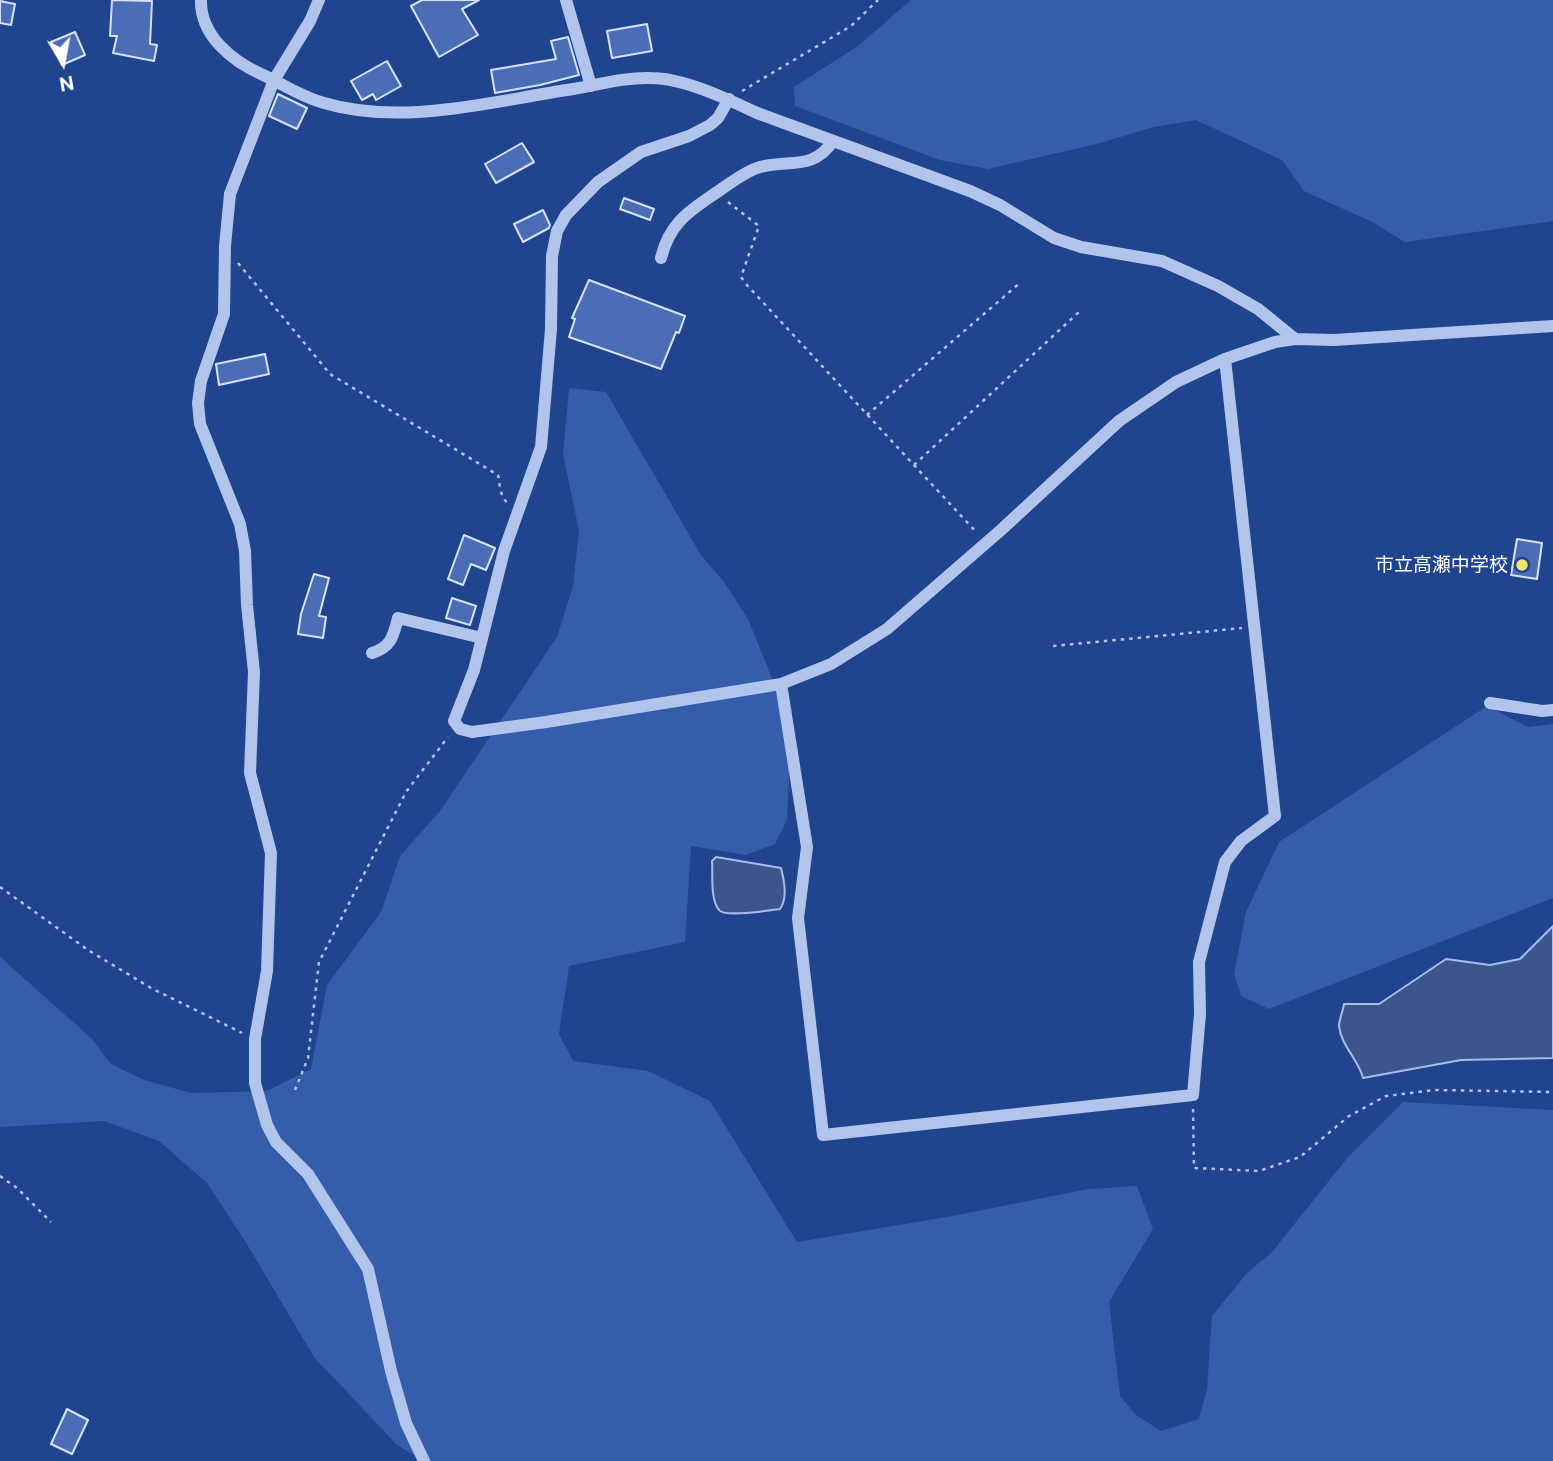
<!DOCTYPE html>
<meta charset="utf-8">
<style>
body{margin:0}
#map{position:relative;width:1553px;height:1461px;overflow:hidden;background:#21448e;font-family:"Public Sans",sans-serif}
canvas{display:block}
.north{position:absolute;left:28px;top:28px;width:70px;height:70px;-webkit-text-stroke:5px #21448e;paint-order:stroke;rotate:170deg;font-size:19px;font-weight:700;line-height:28px;text-align:center;color:#fff}
.north::after{content:'';display:block;margin:auto;width:24px;height:32px;background:#fff;clip-path:polygon(50% 0,100% 100%,50% 72%,0 100%)}
</style>
<div id="map">
<canvas width="1553" height="1461"></canvas>
<div class="north">N</div>
</div>
<script>
const ctx = document.querySelector('canvas').getContext('2d');
ctx.lineJoin = 'round';
function fillPath(path, color) {
  ctx.fillStyle = color;
  ctx.fill(path, 'evenodd');
}
function trace(path, color, width, dash) {
  ctx.strokeStyle = color;
  ctx.lineWidth = width;
  ctx.lineCap = dash ? 'butt' : 'round';
  ctx.setLineDash(dash || []);
  ctx.stroke(path);
}
function write(font, color, halo, rows, align = 'center') {
  ctx.font = font + ' "Public Sans","Noto Sans JP",sans-serif';
  ctx.lineWidth = 7;
  ctx.setLineDash([]);
  ctx.textBaseline = 'middle';
  ctx.strokeStyle = halo;
  ctx.fillStyle = color;
  for (const [text, x, y, turn = 0] of rows) {
    ctx.save();
    ctx.translate(x, y);
    ctx.rotate((+turn || 0) * Math.PI / 180);
    ctx.textAlign = isNaN(turn) ? turn : align;
    if (halo) ctx.strokeText(text, 0, 0);
    ctx.fillText(text, 0, 0);
    ctx.restore();
  }
}
fillPath(new Path2D(`
 M911,0H1553V221L1405,242L1372,222L1304,191L1282,160L1196,120L1154,127L1097,144L988,169L940,160L795,106L794,87L858,46Z
 M569,388L606,392L701,555L724,582L748,619L768,668L791,737L787,820L775,844L746,855L691,846L685,942L569,966L559,1034L573,1061L648,1071L710,1101L797,1242L947,1217L1088,1189L1137,1186L1153,1229L1109,1302L1120,1396L1136,1415L1161,1431L1199,1419L1207,1389L1212,1316L1247,1273L1272,1252L1348,1157L1403,1102L1553,1110V1461H424L397,1445L314,1357L245,1241L207,1183L159,1141L104,1121L0,1127V957L91,1038L111,1064L144,1080L191,1093L267,1091L311,1069L327,985L381,912L400,856L440,811L557,637L573,586L579,531L563,454Z
 M1487,706L1528,727L1553,724V898L1269,1009L1241,996L1234,974L1246,912L1279,842Z`), '#355dab');
const water = new Path2D(`
 M716,857L781,868C784,880 788,898 780,909C769,910 725,918 719,910C710,899 713,875 712,861Z
 M1553,926V1058L1461,1060L1363,1078C1359,1060 1341,1046 1339,1026C1339,1020 1343,1011 1344,1004H1379L1446,959L1490,965L1520,959Z`);
fillPath(water, '#3c558a');
trace(water, '#a5beed', 2);
const building = new Path2D(`
 M112,0L152,1L150,44L157,45L154,61L113,53L117,36H110Z
 M422,0H479L462,9L478,35L439,57L411,6Z
 M0,1L15,4L11,25L0,23Z
 M647,24L652,51L612,58L607,31Z
 M75,32L85,55L62,65L51,42Z
 M568,37L579,75L540,85L495,93L491,70L556,59L551,41Z
 M387,61L401,86L376,100L373,94L362,100L351,81Z
 M278,94L307,108L297,129L269,116Z
 M522,143L534,162L496,183L485,164Z
 M624,198L654,209L650,220L620,209Z
 M543,210L550,225L549,228L523,242L514,224Z
 M589,280L685,316L679,333L676,332L661,369L569,337L575,319L572,318Z
 M265,354L269,374L219,385L216,364Z
 M464,535L495,548L486,570L471,564L463,585L448,579Z
 M1517,539L1542,543L1537,579L1511,575Z
 M314,574L329,578L319,616L326,617L323,638L298,634L301,614Z
 M452,598L476,606L470,625L446,618Z
 M67,1409L88,1420L72,1454L51,1444Z`);
fillPath(building, '#4a6db5');
trace(building, '#d6e2f9', 2);
trace(new Path2D(`
 M742,91L851,26L878,0
 M728,202L759,226L741,277L746,284L977,533
 M238,263L330,374L498,475C500,484 500,498 508,503
 M867,415L1021,282
 M914,465L1080,311
 M1053,646L1242,628
 M0,887L88,950L151,988L242,1033
 M295,1090L308,1058L319,962L406,792L448,737
 M1193,1109L1194,1168L1259,1171L1300,1157L1349,1116L1386,1096L1435,1090L1553,1092
 M0,1176L17,1188L51,1222`), '#b1c4ec', 2.5, [3.5, 5]);
trace(new Path2D(`
 M201,0C200,35 232,61 261,74C283,84 301,97 324,103C402,126 489,102 567,90C594,86 623,77 651,78C684,78 727,99 757,113L970,191L1000,205L1054,238L1081,247L1162,261L1218,286L1258,309L1295,339
 M319,0L310,21L274,80L230,194L225,246L224,314L201,381L198,403L200,424L240,524L245,551L247,605L254,672L250,773L271,853L267,971L255,1039V1083L267,1125L276,1142L308,1174L368,1269L391,1371L406,1423L424,1461
 M566,0L591,86
 M729,99L718,118L710,125L689,136L641,152L598,182L566,215L557,231L552,256L551,329L541,447L504,551L474,670L454,721L460,729L472,732L546,722L781,684L831,664L887,629L1001,530L1119,421L1176,382L1225,359L1275,342L1295,339L1334,340L1553,326
 M661,258C670,220 693,209 723,188C735,180 746,171 760,167C790,159 813,171 833,141
 M372,653C391,647 393,637 398,618L482,638
 M781,684L807,847L798,918L823,1135L1193,1095L1200,1014L1199,962L1225,862L1241,841L1275,816L1225,359
 M1490,703L1542,711L1553,710`), '#b1c4ec', 12);
for (const [x, y, r, color] of [
 [1522,565,7,"#f8e173"]
]) {
  const dot = new Path2D();
  dot.arc(x, y, r, 0, 2 * Math.PI);
  ctx.fillStyle = color;
  ctx.fill(dot);
  trace(dot, '#21448e', 2.5);
}
write('19px', '#fff', '#21448e', [
 ["市立高瀬中学校",1508,565]
], 'right');
</script>
